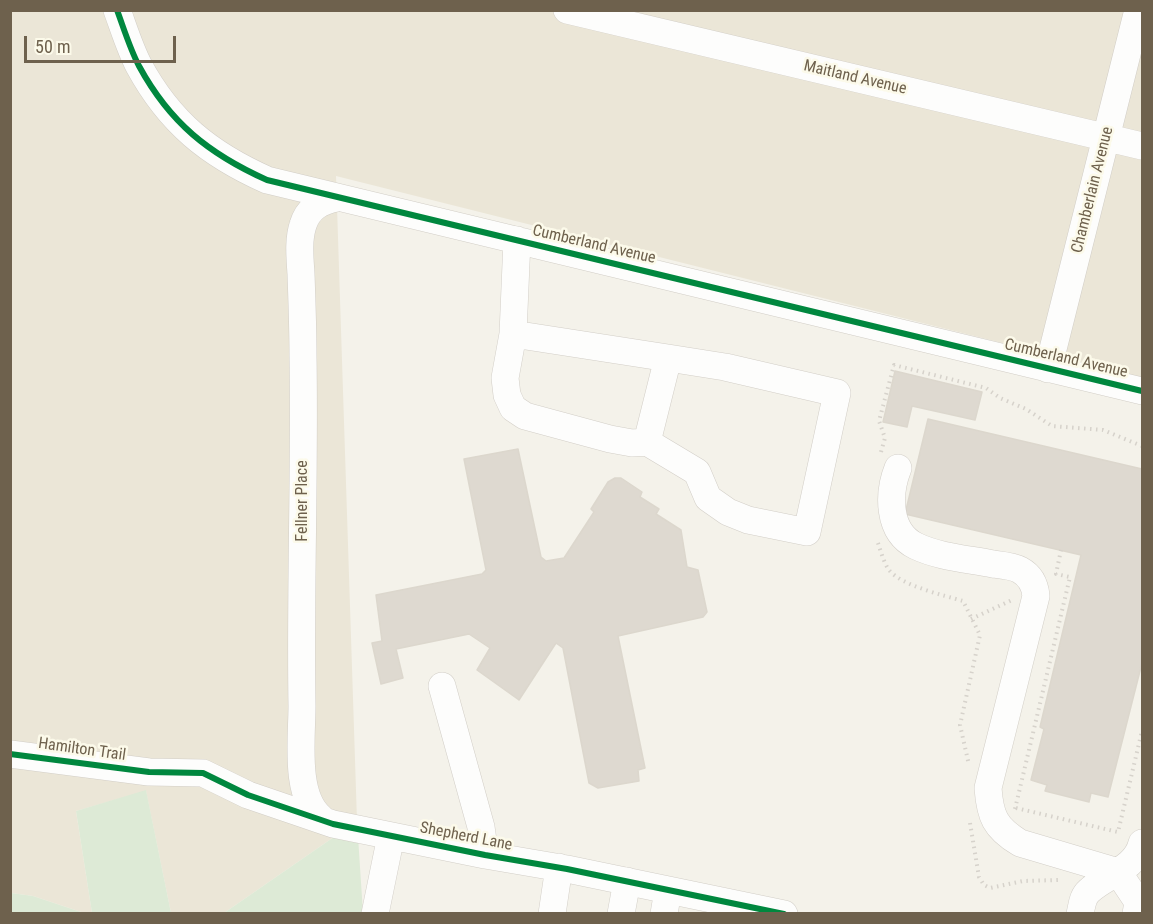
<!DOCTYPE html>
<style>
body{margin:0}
#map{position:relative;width:1153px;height:924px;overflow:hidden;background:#f4f2ea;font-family:"Roboto Condensed",sans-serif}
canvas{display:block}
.frame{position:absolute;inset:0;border:12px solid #6e614d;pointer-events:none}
.scale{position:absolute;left:24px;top:36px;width:152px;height:27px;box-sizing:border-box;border:3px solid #6e614d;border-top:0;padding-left:8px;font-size:18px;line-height:21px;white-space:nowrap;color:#6e614d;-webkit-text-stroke:4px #fcfaea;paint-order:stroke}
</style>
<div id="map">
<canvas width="1153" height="924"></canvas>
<div class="frame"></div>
<div class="scale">50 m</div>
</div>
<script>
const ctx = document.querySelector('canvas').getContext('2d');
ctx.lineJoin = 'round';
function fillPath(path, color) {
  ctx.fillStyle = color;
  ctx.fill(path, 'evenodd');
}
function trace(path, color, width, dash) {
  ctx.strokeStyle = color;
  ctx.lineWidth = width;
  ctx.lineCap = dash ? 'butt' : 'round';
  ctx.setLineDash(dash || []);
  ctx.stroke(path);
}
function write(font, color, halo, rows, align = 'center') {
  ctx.font = font + ' "Roboto Condensed",sans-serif';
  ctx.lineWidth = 5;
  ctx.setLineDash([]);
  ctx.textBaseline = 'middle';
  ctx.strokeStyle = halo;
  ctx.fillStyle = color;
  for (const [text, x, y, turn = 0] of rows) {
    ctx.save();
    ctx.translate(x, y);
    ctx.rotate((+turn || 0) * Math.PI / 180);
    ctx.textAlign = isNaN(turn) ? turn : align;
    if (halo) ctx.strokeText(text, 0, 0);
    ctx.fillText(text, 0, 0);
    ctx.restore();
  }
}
fillPath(new Path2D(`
 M11,11H1142V378L336,176L357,821L224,913H171L146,791L76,811L92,913H84L33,896L11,893Z`), '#ebe6d7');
fillPath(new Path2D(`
 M146,790L171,913H92L76,811Z
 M357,821L363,913H224Z
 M11,893L33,896L84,913H11Z`), '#ddead6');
const building = new Path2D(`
 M895,371L982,392L975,420L912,406L907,427L883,422Z
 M928,419L1142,469V663L1108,797L1091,793L1089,802L1045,791L1047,785L1031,780L1044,729L1040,727L1081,555L905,514Z
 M518,449L541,557L546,561L564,558L594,512L591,509L608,482L615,478H621L642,492L640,497L659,509L656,514L681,530L687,567L698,570L707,612L703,617L618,636L645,768L638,770L639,781L598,788L589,783L563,648L556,643L519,700L477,670L490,648L469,634L396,649L403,678L381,684L372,643L382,641L376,595L482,574L486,570L464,459Z`);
fillPath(building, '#ded9d0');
trace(building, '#dcd7cd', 1.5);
const minor = new Path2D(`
 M117,10C124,29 130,49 139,66C170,123 209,154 267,180L1142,391
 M567,10L1142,146
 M517,240L513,334L505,378L507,395L513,408L525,416L610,439L632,443L647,442L697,472L708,498L728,512L748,520L807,532L837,393L725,367L668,358L647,442
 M513,334L668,358
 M1048,369L1138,10
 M898,468C888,493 887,532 916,546C939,557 968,559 993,564C1001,565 1013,566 1020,570C1031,576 1035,585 1036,596L988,788C990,816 995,828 1020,843L1118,872L1138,902L1136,914
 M442,686L481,827L485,855
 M10,754L149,772L203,773L248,795L333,824L485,855L567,869L784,914
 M321,818C294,796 302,738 302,706C300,589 305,473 303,356C303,329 302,302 301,274C300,258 298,240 303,225C308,208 321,201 337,198
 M375,914L391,836
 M552,914L559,867
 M621,914L627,881
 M664,914L668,890
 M1080,914C1082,906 1082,897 1089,891C1106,875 1136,869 1142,843`);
trace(minor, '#d2cec7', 28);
trace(new Path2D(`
 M881,452L885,438L879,421L894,365L986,388L1000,398L1026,409L1052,426L1103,430L1142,446
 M878,543C881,552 884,563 889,570C902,586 943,595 963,601L980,635L960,725L969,765
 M971,619L1012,600
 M1016,808L1118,832L1142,731
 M1015,809L1070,577L1056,574L1061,550
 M970,823L979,877L984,885L990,888L1023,881L1058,880`), '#d6d2cb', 4, [1.5, 4.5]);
trace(minor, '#fdfdfc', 27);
trace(new Path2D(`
 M117,10C124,29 130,49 139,66C170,123 209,154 267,180L1142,391
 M10,754L149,772L203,773L248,795L333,824L485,855L567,869L784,914`), '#00873e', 6);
write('16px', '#6e614d', '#fcfaea', [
 ["Maitland Avenue",855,78,13],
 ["Chamberlain Avenue",1093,190,-76],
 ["Cumberland Avenue",594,245,13],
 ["Cumberland Avenue",1066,359,13],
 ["Fellner Place",303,501,-90],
 ["Hamilton Trail",82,750,8],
 ["Shepherd Lane",466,837,11]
]);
</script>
